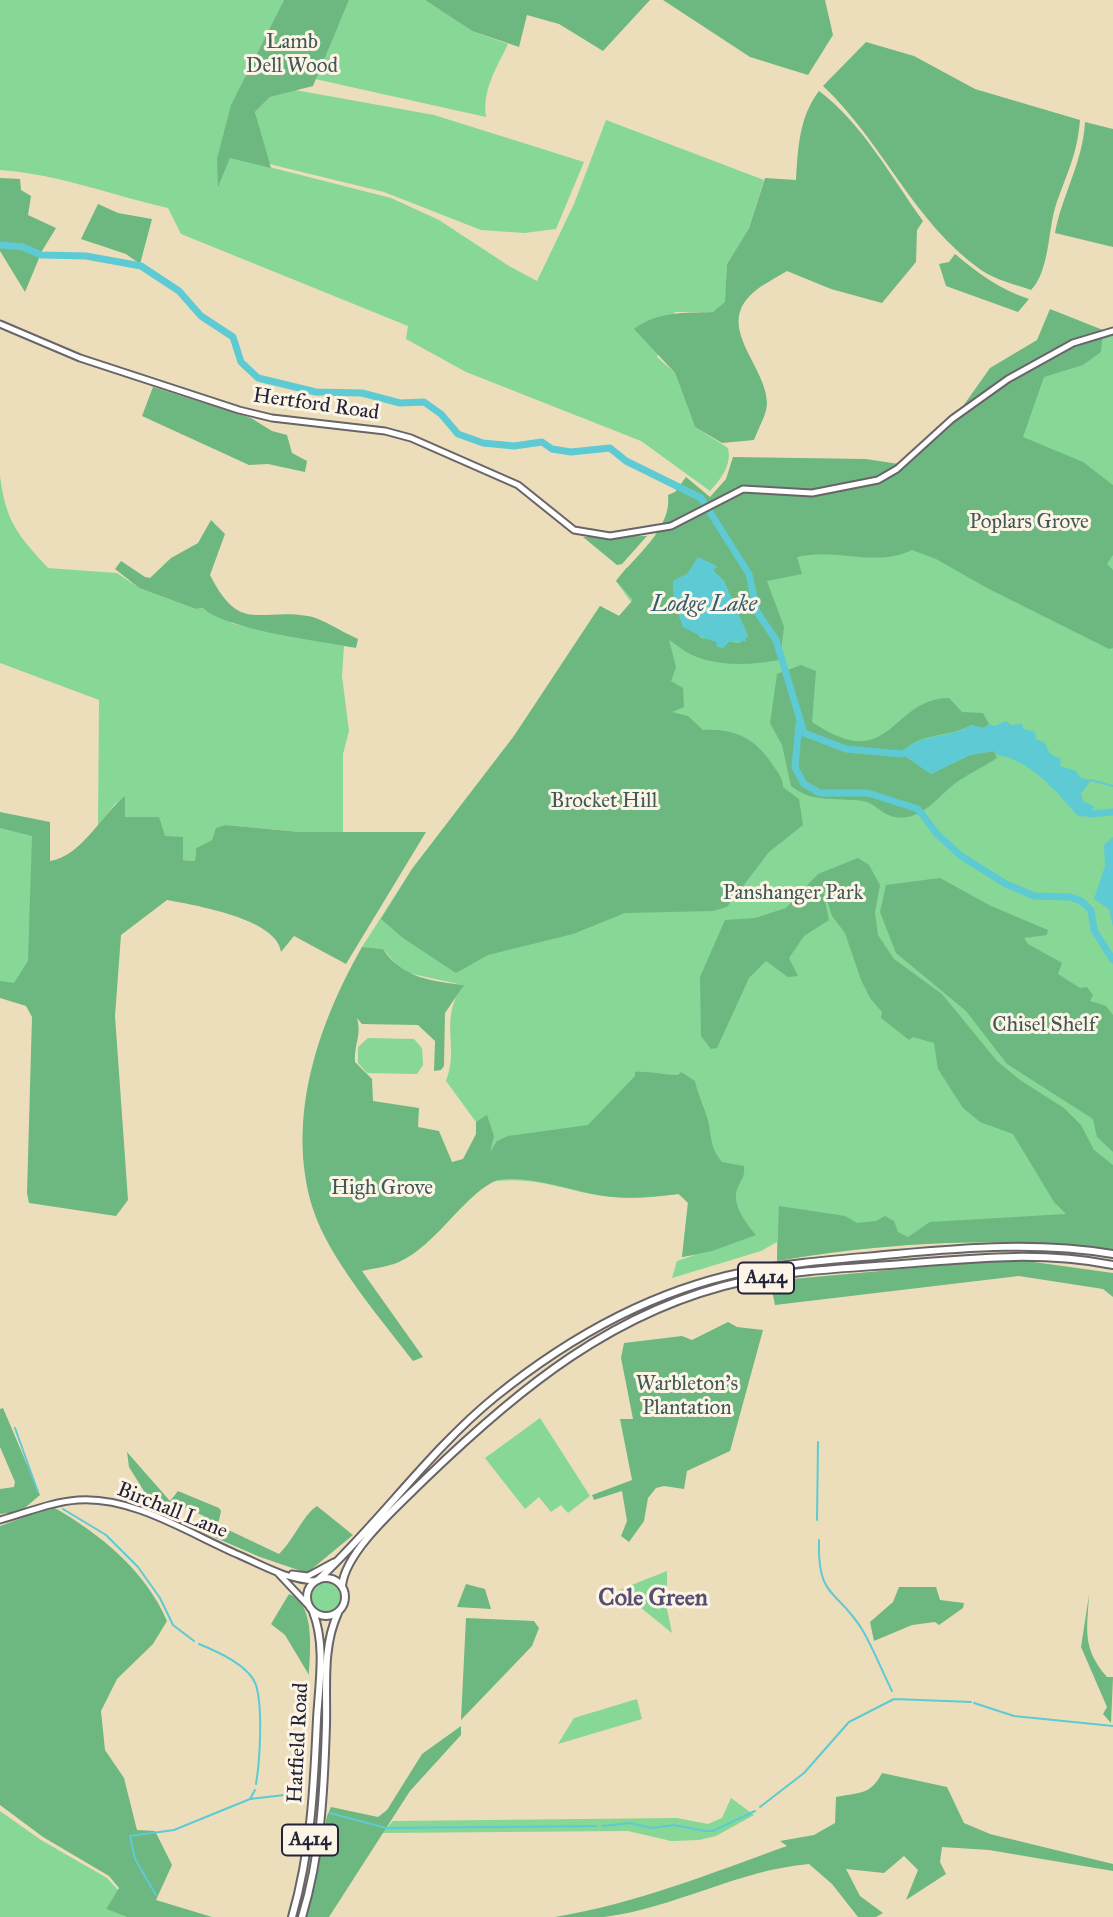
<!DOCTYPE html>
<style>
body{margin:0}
canvas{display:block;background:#ecdebb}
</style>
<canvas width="1113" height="1917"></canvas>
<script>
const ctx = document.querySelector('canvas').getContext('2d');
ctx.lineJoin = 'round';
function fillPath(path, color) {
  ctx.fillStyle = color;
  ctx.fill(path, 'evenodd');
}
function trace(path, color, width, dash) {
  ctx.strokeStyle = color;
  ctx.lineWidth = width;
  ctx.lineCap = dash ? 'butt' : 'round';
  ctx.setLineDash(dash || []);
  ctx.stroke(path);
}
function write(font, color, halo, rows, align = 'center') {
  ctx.font = font + ' "IM FELL Great Primer",serif';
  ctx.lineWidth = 6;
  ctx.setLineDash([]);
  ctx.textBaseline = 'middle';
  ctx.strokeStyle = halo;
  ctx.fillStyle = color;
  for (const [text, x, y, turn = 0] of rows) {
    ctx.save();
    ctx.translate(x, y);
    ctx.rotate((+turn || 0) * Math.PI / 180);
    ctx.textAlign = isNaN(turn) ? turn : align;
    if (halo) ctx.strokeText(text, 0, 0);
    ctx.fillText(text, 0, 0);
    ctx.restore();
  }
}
fillPath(new Path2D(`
 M0,0H284C256,60 216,116 219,184L230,157L391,198L439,220L509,266L537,281L574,204L606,120L764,180L749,228L727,264L726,302L713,312H675L657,357L675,373L695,427L728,448C732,465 721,479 710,491L641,441L466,372L406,339L408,326L181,234L168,208C111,195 58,174 0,170Z
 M349,0H425L472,31L508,44C497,67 482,90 486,117L315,79Z
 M295,90L434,115L584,162L556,229L524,233L481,230L384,192L269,164L255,112L270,97Z
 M1113,334V1250C1002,1236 887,1242 777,1261V1242L761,1251L672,1278L677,1261L695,1255L682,1257L688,1202L678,1194C651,1198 625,1200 597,1195C561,1189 536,1177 498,1181L476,1122L446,1081C460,1046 438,1021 463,985L403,972L383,949L362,947L412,869L514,736L600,606L619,616L631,602L616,581L626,568L893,475L1081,344Z
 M0,476C6,522 17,534 48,568L117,573L139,588L196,609L203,608L234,624L344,646L342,676L349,731L343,754V832H300L226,825L212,840L196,848L195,861L182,860L165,836L125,817V797L115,804L98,825L99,700L0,663Z
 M0,816L48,825L36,963L21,992H0Z
 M368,1038L414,1039L422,1048L423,1065L417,1074L367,1073L358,1063V1047Z
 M540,1418L590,1496L568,1513L561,1505L551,1512L539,1497L525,1509L485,1458Z
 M667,1571V1609L672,1633L619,1590Z
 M327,1581L337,1586L342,1600L337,1609L322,1612C311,1608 308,1598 314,1587Z
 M637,1699L642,1719L558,1744L574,1718Z
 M731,1798L754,1815L716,1836L699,1840L671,1841L628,1831L382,1833L393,1821L677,1818L708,1824L722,1818Z
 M0,1811L41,1840L107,1878L118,1890L106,1909L127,1917H0Z`), '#87d797');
fillPath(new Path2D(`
 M284,0H349L313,86L270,97L255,112L271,168L230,158L218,187L217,159L231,105Z
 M425,0H650L603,51L559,24L527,15L519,47L472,31Z
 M663,0H825L833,35L808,75L750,57Z
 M866,42L914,56L975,89L1080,120C1077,157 1066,174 1055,208C1048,232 1049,272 1031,290C1014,284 996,280 981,270C914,223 882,141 823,86Z
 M819,91C862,123 892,178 923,221L917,230L916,262L882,303L831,289L787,271C776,278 763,284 754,292C713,326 767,366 767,403C767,414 758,429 754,440L722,443L695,427L675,373L634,329C658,311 684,313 713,312L725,302L727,264L749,228L765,178L796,180C798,148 799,117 819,91Z
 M1085,122L1113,129V247L1055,233C1062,195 1083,162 1085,122Z
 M0,178L20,179L21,190L31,196L28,215L56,228L42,251L25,292L0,251Z
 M98,204L118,213L152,219L140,264L126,254L81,239Z
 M955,254C978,273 999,289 1029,299L1018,312L946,286L939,264L949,262Z
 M1050,309L1103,330L1101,352L1083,365L1044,377L1023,437L1083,462L1113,485V555L1107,564L1113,570V648L1109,649L987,588L936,559L912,550C875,568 836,547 797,557L802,574L767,581L784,627L780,660C750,665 720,667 692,655C683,651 676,644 669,640L676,667L671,681L683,688L684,707L672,712L688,716L703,730C735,728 757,739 774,767C779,774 783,779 783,787L799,799L803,825L769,852L727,907L713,911L625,913L573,934L488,955L456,973L403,938L381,919L412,869L514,736L600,606L619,616L633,600L616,581C635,556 672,529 668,495L675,492L686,477L710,497L726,479L733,457L866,459L899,464L961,409L990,368L1037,340ZM694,565L717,567L713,570L724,581L748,636L739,643L701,638L695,631L683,627L674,600L673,581L687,574Z
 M153,387L251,418L272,431L287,435L292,453L307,461L305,472L268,464L249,465L142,416Z
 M211,520L225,534L210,575C240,634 257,608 308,616C321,618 344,633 358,639L356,648C321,641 226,630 203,608L196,609L139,588L115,569L121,561L145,577L150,578L171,558L198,543Z
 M647,536L622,564L617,565L583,537Z
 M801,665L816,671L812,722C892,776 889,699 949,698L962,712L983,713L989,724L984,728L971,725C951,738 915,732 902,754L931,774L970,755L994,751L997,758C985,766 972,772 960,780C939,793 922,825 891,816C881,813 874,803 863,801C835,797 814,804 791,786L782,745L770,723L777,674Z
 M125,796V817H159L165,836L183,837V860L195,861L196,848L212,840L216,828L226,825L300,832H426L346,964L294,936L281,952C278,919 194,905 167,900L121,935L115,1016L128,1200L116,1216L29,1203L27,1193L32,1017L26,1006L0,998V981L14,983L28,961L32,836L0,828V812L50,822V861C82,856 101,815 125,796Z
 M858,858L869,865L880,885L875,912L878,935L894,959L942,994L997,1061L1020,1080L1064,1108L1081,1125L1094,1150L1113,1165V1250C1002,1236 887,1242 777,1261L779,1206L845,1216L857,1223L876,1221L885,1216L894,1221L898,1232L908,1237L930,1222L1066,1214L1054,1202L1013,1134L980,1122L963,1108L938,1069L934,1043L913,1037L909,1040L881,1018L882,1012L870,998L861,980L845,933L832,916L822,885L829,920L804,936L789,958L798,976L788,977L766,961L749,978L717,1048L711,1049L701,1036L700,977L725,920L755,918L786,908L818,874Z
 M940,878L991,906L1048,930L1047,935L1024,938L1028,944L1062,963L1058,974L1080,988L1087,987L1093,995L1090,1001L1106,1006L1113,1015V1152L1097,1137L1093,1119L1007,1064L966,1011L896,953L880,912L886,885Z
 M362,947L383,949C402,978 431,981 464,985L445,1013L444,1066L441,1070L434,1071L435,1041L418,1025L362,1024L357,1018C362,1035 354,1044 355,1062L372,1079L373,1101L419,1108L418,1127L439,1131L452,1162L463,1159L476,1134V1122L487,1115L494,1136L490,1152L497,1141L508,1136L588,1125L635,1076V1072C650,1071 663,1075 678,1075L681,1072L695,1081C698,1096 707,1113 709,1125C712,1142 711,1148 722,1162L744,1166C745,1177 742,1178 738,1187C730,1203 746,1223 756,1235L712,1251L682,1257L688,1203L679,1194C652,1197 625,1200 598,1195C574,1191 515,1171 493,1182C461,1199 436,1245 399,1262C388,1267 374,1268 362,1271L423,1357L413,1361C381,1319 329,1259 313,1209C285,1120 318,1024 362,947Z
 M1012,1259L1113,1273V1297L1103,1289L1019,1276L775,1305L770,1281Z
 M728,1322L737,1327L763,1330L730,1451L687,1471L684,1489L664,1486L656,1488L648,1498L644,1521L629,1542L621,1536L627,1521L622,1491L594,1500L592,1495L632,1480L620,1419H633L621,1358L624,1343L682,1336L692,1340Z
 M3,1408L40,1495L20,1512L0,1514V1489L14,1487L15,1482L0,1447V1409Z
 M127,1452L170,1501L178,1491L219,1508L221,1511L218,1525L279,1554C294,1540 302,1516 317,1506L353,1535L307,1573L260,1557L200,1531L204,1516L183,1507L176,1522L157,1512L129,1467Z
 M53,1507C99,1533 146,1571 167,1621L153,1644L117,1679L101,1711L105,1750L124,1778L137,1830L155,1831L172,1865L156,1900L212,1917H127L106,1909L119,1888L109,1876L43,1837L0,1805V1526Z
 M466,1584L485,1589L491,1609L457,1607Z
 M899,1587H936L940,1600L964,1603L963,1608L939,1625L935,1622L912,1625L874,1641L870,1622L893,1602Z
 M289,1594C316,1603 310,1653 309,1675L285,1635L271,1624Z
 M1089,1595C1087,1631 1082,1648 1107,1677H1113L1111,1723L1103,1714L1107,1707L1081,1647Z
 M466,1618L534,1621L539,1628L532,1646L461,1720Z
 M461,1726V1735L410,1791L329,1917H306L327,1816L331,1807L378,1817L387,1810L422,1754Z
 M882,1773L947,1787L964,1823L990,1834L1113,1864V1871L989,1850L942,1847L940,1862L946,1874L906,1900L918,1870L904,1856L884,1873L846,1869L860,1896L883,1913L876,1917H858L832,1884L809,1864C738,1870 675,1908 604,1917C588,1917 571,1917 555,1917C634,1904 712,1873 787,1846L780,1841L814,1835L835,1823L836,1797C859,1792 870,1796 882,1773Z`), '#6db880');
fillPath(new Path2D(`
 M698,557L717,566L713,570L724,581L748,636L745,637L746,641L729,642L723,648L717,647L716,642C702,638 695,633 683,627L674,600L673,581L687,574Z
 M1006,721L1011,725L1022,724L1023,729L1035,732L1036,739L1045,743L1050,754L1061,759L1060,766L1076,771L1081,778L1091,780L1081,794L1083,801L1095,807L1084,817L1077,815C1056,791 1029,759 997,755L994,751L970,755L931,774L901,753C917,733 951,739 971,725L984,728L989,724L995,726Z
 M1113,837V927L1109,909L1094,899L1105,866L1104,845Z`), '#5dcad4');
trace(new Path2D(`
 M1091,780L1113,786
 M15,1428L38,1492
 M63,1509L106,1535L138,1567L160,1598L173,1625L194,1641
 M817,1520L818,1442
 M819,1540C817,1600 838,1589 863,1631C874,1650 882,1671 892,1691
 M199,1644C216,1651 249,1665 256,1685C263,1708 260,1760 256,1784
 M894,1699L971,1702
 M974,1703L1014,1716L1113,1726
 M255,1790L250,1799L293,1794L303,1800
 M760,1807L804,1773L849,1722L894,1699
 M330,1813L386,1828L596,1826
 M602,1826L630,1823L652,1828L674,1825L705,1831H713L755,1811
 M156,1895L135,1859L130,1836L174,1830L250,1799`), '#5dcad4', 2);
trace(new Path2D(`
 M0,245L23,247L41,255L86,256L141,266L179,291L201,316L233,337L241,362L258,378L316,392L362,393L400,403L424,402L441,414L458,434L483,443L514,446L542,442L552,449L571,452L610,448L626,461L701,498L749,574L757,612L776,640L804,733L846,749L901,754L909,751
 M799,723L795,767L804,784L820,793H868L918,809L937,834L961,856L1006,884L1034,896L1070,897L1081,901L1091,910L1094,930L1113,960
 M1084,809L1090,814L1113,812`), '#5dcad4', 7);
const major = new Path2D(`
 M0,324L80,358L239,410L272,418L385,431L411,438L518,485L574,530L610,536L671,526L743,489L812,493L878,480L897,469L952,419L1008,379L1073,343L1113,331
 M0,1520C26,1513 51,1502 78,1500C133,1496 190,1534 239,1555C264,1566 288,1580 315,1581
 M277,1572L308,1605
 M292,1574L308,1576L334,1562`);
const highway = new Path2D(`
 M307 1597a19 19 0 1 1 38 0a19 19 0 1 1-38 0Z
 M318,1580C380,1522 429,1451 495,1397C568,1338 651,1291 744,1272C794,1262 845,1259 896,1254C969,1247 1041,1242 1113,1254
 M342,1586C345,1551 400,1504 425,1479C518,1389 615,1309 744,1281C796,1270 850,1268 902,1264C975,1258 1041,1251 1113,1265
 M292,1917C311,1851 314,1787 317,1719C319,1684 326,1645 313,1612
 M302,1917C321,1855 324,1789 326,1725C327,1688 322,1647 338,1613`);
trace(major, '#696468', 9);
trace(highway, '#696468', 10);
trace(major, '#fff', 5);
trace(highway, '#fff', 6);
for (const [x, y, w] of [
 [766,1278,56],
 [310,1840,56]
]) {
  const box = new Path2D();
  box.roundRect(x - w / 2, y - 15.5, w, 31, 5);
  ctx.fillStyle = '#fcf5e5';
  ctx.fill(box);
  trace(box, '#22223b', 2);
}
write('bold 19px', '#22223b', null, [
 ["A414",766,1278],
 ["A414",310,1840]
]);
write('21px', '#405857', '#fcf5e5', [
 ["Lamb",292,43],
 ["Dell Wood",292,67],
 ["Poplars Grove",1029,523],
 ["Brocket Hill",604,802],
 ["Panshanger Park",793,894],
 ["Chisel Shelf",1044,1026],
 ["High Grove",382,1189],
 ["Warbleton's",687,1385],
 ["Plantation",687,1409]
]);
write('21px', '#22223b', '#fcf5e5', [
 ["Hertford Road",316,405,8],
 ["Birchall Lane",172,1511,22],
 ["Hatfield Road",299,1743,-87]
]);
write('italic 23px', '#375d71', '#fcf5e5', [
 ["Lodge Lake",704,605]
]);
write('bold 24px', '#564e71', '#fcf5e5', [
 ["Cole Green",653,1599]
]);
</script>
